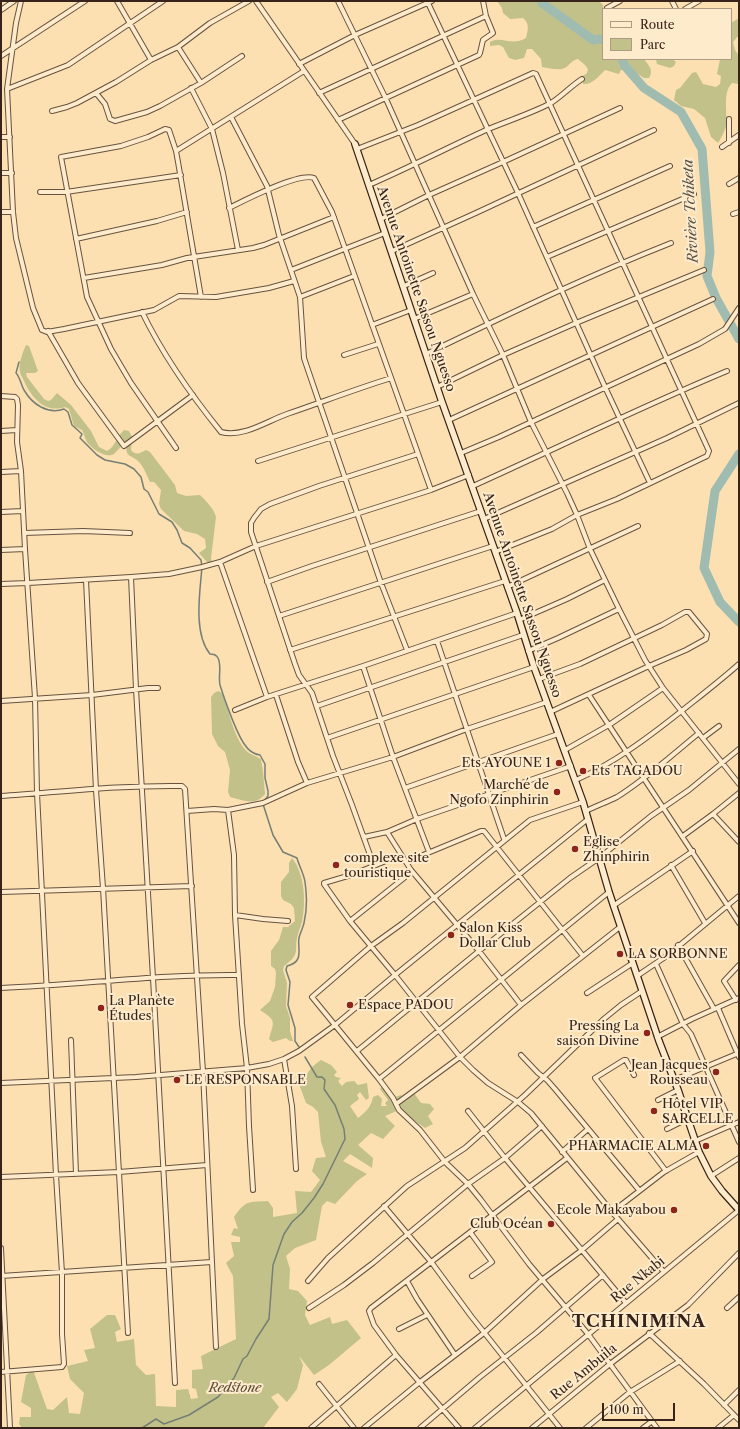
<!DOCTYPE html>
<meta charset="utf-8">
<style>
body{margin:0}
#map{position:relative;width:740px;height:1429px;overflow:hidden;background:#fce0b1;font-family:"Libre Caslon Text",serif}
canvas{display:block}
.frame{position:absolute;inset:0;border:2px solid #372319;pointer-events:none}
.legend{position:absolute;left:602px;top:8px;width:130px;height:52px;box-sizing:border-box;background:#fdebcc;border:1px solid #ae9b84;margin:0;padding:5px 7px;list-style:none;font-size:12px;color:#372319}
.legend li{display:flex;align-items:center;gap:8px;height:20px}
.legend b{width:20px;border:1px solid #ae9b84}
.scale{position:absolute;left:602px;top:1403px;width:73px;height:18px;box-sizing:border-box;border:2px solid #372319;border-top:0;padding-left:5px;font-size:12px;line-height:14px;white-space:nowrap;color:#372319;-webkit-text-stroke:3px #fdebcc;paint-order:stroke}
</style>
<div id="map">
<canvas width="740" height="1429"></canvas>
<div class="frame"></div>
<ul class="legend">
<li><b style="height:5px;background:#fdebcc"></b>Route</li>
<li><b style="height:11px;background:#c2c189"></b>Parc</li>
</ul>
<div class="scale">100 m</div>
</div>
<script>
const ctx = document.querySelector('canvas').getContext('2d');
ctx.lineJoin = 'round';
function fillPath(path, color) {
  ctx.fillStyle = color;
  ctx.fill(path, 'evenodd');
}
function trace(path, color, width, dash) {
  ctx.strokeStyle = color;
  ctx.lineWidth = width;
  ctx.lineCap = dash ? 'butt' : 'round';
  ctx.setLineDash(dash || []);
  ctx.stroke(path);
}
function write(font, color, halo, rows, align = 'center') {
  ctx.font = font + ' "Libre Caslon Text",serif';
  ctx.lineWidth = 4;
  ctx.setLineDash([]);
  ctx.textBaseline = 'middle';
  ctx.strokeStyle = halo;
  ctx.fillStyle = color;
  for (const [text, x, y, turn = 0] of rows) {
    ctx.save();
    ctx.translate(x, y);
    ctx.rotate((+turn || 0) * Math.PI / 180);
    ctx.textAlign = isNaN(turn) ? turn : align;
    if (halo) ctx.strokeText(text, 0, 0);
    ctx.fillText(text, 0, 0);
    ctx.restore();
  }
}
fillPath(new Path2D(`
 M497,1H599L603,5V59H644C649,66 654,70 649,78H644L633,71L621,70L619,74L605,70C599,76 592,85 583,84V76L587,73L588,69L585,65L578,59C571,60 568,68 562,69C556,70 548,68 542,67L541,59L532,49H527L524,58L515,60L509,58L503,47L499,45L490,46V42C502,35 511,47 526,38C528,30 530,24 523,18L510,19L503,13L502,8Z
 M739,18V35L733,42L735,50L739,56V84L732,83C722,93 728,113 726,126C725,131 721,138 718,143L711,137L705,118L694,109L681,106L674,100L676,90L680,88L692,73L696,72L703,84L716,87L720,84L721,76L717,74L720,59H731V23Z
 M656,59H672L676,62L674,66L670,68L657,64Z
 M26,345L29,346L38,371L35,373H26L27,377L44,399L48,401L51,400L57,393L71,405L91,431L99,447L107,451C115,447 117,436 124,430L129,431L132,437L131,450C136,456 140,453 146,450L150,452L175,485L177,493L186,496L200,495C206,501 214,509 216,517L211,558L212,562L208,563L199,553L206,548L205,539L197,534L184,531L161,509L159,504L161,490L154,482H150C147,476 144,467 139,462C134,456 124,457 127,446L123,445C120,447 117,451 114,454C106,459 92,449 87,442C85,439 84,433 82,430L74,426L69,409L65,407C45,414 31,397 24,381C23,378 20,375 20,372C18,364 23,352 26,345Z
 M218,691L222,693C229,709 234,742 249,753C253,755 257,757 261,759L263,772L265,794C254,807 244,800 230,797L228,792L230,770L225,752L218,746L212,734L211,697L214,693Z
 M292,858C305,874 306,902 302,922C301,926 299,930 298,934C293,951 302,953 284,966L283,970L287,983L286,1006L290,1018V1031L293,1041H290L286,1038L273,1042L269,1039C274,1021 277,1021 260,1010L270,1001L275,987L276,973L275,969L271,966V951L279,940L283,927H288L295,921L294,908L291,904L283,900L281,896V882L289,872V863Z
 M321,1060L331,1065L337,1072L334,1075L336,1077L341,1078L338,1081L342,1086L346,1082L354,1081L358,1085L367,1083L369,1098L366,1100L360,1092L357,1095L359,1099L350,1106L358,1118C366,1112 371,1107 373,1097L378,1095L382,1099L381,1106H387L385,1103L388,1100L380,1089L383,1085L392,1098L401,1095L404,1098L414,1093L421,1103L430,1104L434,1109L428,1116L433,1124L425,1128L399,1110L385,1116L395,1126L383,1139L371,1133L358,1145L373,1158L372,1168L350,1154L343,1161L367,1174L357,1181L335,1204L327,1201L322,1206L316,1240L295,1248L286,1256L290,1269L289,1289L298,1291L307,1301L305,1315L310,1325L330,1317L332,1324L347,1320L361,1338L329,1365L314,1375L299,1356L303,1365L297,1389L287,1402L278,1393L271,1397L279,1407L263,1428H22L19,1424L20,1417H31V1408L21,1402L26,1375L33,1370L47,1409L53,1410L67,1397L69,1413L80,1414L84,1393L70,1379L67,1366L88,1361L84,1350L95,1348L90,1329L107,1315H115L121,1329L115,1332L117,1342L134,1339L136,1365L146,1375L155,1374L156,1406L176,1407V1390L188,1389L191,1399L198,1398L196,1389L192,1388V1370L203,1369L201,1356L236,1339L233,1276L226,1263L234,1256L231,1242H240V1237L231,1235L234,1228L238,1229L234,1217C246,1200 248,1202 268,1201L273,1208V1217L297,1213L295,1191L311,1192L320,1180L312,1171L316,1158L326,1157L321,1142L318,1112L313,1107L306,1103L299,1084L305,1082C307,1071 312,1066 321,1060Z`), '#c2c189');
trace(new Path2D(`
 M19,362L16,373C20,377 21,385 24,390C32,404 48,415 64,409L68,412L72,425L82,434L80,438L97,455L105,460L125,464L134,469L141,477L144,489L148,492L159,514L172,522L177,530L182,543L190,548L201,560L202,567C200,592 193,633 210,654C213,654 216,654 218,658C222,666 218,677 220,685C224,698 237,735 245,745C248,750 254,754 260,755L265,764V778L268,791V796L264,801
 M263,804L273,835L283,852L297,858C299,866 304,874 305,882C307,895 307,910 304,923C303,928 300,933 299,938C297,948 305,962 287,966L286,970L290,982L288,1005L295,1028V1041L299,1047
 M142,1428L156,1419L164,1424L189,1415L218,1397L234,1378L243,1359L247,1356L256,1339L269,1319L273,1265L284,1234L292,1222L302,1213L314,1198L323,1184L345,1139L344,1129L335,1105L324,1089L325,1080L322,1077H317L305,1057`), '#767f74', 1.5);
trace(new Path2D(`
 M542,1V3L593,40L600,39L603,40
 M622,59L624,65L644,88L681,112L702,149L710,252L707,276L716,298L739,339
 M739,454L715,491L704,568L720,602L739,622`), '#a0bcb1', 9);
const street = new Path2D(`
 M21,1L16,23L7,89L13,212L16,238L33,308L42,330L47,332L64,329L154,310L179,296L216,297L269,288L294,281
 M117,1L151,60
 M256,1L355,144
 M338,1L386,99L473,294L503,355L531,422L567,493L577,515L590,549L619,609L645,660L663,688L739,784
 M672,1L676,9
 M428,3L518,193L605,387L650,483
 M607,8L620,1
 M685,9L699,1
 M1,10L14,1
 M178,47L201,83
 M1,56L85,1
 M299,64L355,35L432,1
 M191,88L212,129L223,173L238,250
 M7,89L68,65L163,1
 M96,93L105,104L110,119L115,121L147,112L160,106L201,83L242,56
 M319,93L486,16
 M52,111L67,107L77,103L116,82L151,60L178,47L210,23L249,1
 M231,117L267,186L279,235L300,297L304,358L307,367L381,583L407,650
 M729,119V143
 M338,120L479,55L480,53L483,40L493,33L486,16L483,1
 M1,137H10
 M722,147L739,135
 M357,149L418,125L533,73L536,74L709,451L707,456L617,499L577,515L552,529L495,552
 M176,151L304,71
 M1,173H12
 M729,184L739,178
 M369,185C408,168 447,148 486,130C507,121 530,114 551,103C562,96 571,86 582,79
 M40,192H66L181,175
 M229,208C245,200 299,172 314,178L332,212L431,490
 M1,212H13
 M733,214L739,212
 M381,219L429,195L503,162L620,108
 M533,227L670,166
 M76,239L157,221L187,212
 M392,251L478,212L654,130
 M547,257L694,194
 M291,270L385,233
 M84,278L162,265L187,258L253,248L264,245L334,217
 M404,286L433,273
 M300,297L354,276
 M142,312C163,355 191,395 221,432C243,438 267,421 287,414C322,402 356,389 391,378
 M414,319L473,294
 M372,325L411,310
 M48,331L78,383L124,446L193,395
 M426,354C507,315 587,276 671,243
 M344,355L378,344
 M437,387L503,355L576,323L704,270
 M1,396L15,397L17,399L18,405L17,442L21,471L25,549L35,698L37,793L56,1175L62,1273V1334L64,1364L62,1367L1,1372
 M449,420L713,299
 M1,431L17,430
 M176,448L131,383L111,349L87,297L61,157L121,146L148,137L165,129L169,130L176,151L178,162L201,297
 M461,453L499,437L699,344L725,329L739,308
 M258,461L442,402
 M1,472L21,471
 M473,486C557,448 641,407 727,371
 M1,512L23,511
 M484,519L667,438L739,403
 M24,533L83,531L130,533
 M1,550L25,549
 M220,562L267,697
 M131,577L136,689L153,978L175,1383
 M86,580L96,790L103,888L128,1333
 M267,582L312,566L481,511
 M1,584L28,583L131,577L169,574L202,567L220,562L256,546L431,490L469,475
 M507,587L638,526
 M279,616L493,546
 M519,620L567,599L605,580
 M437,641L504,839
 M290,650L505,581
 M528,651L558,638L619,609
 M363,666L393,757L429,852
 M539,679L580,664L662,625L685,612H689L707,634L706,639L686,650L649,666L550,712
 M276,695L298,762L307,783
 M589,695L739,923
 M1,701L92,695L148,688H158
 M317,706L523,635
 M235,710L267,697L363,666L517,613
 M327,738L534,667
 M703,738L719,726
 M565,750L609,725L663,688
 M576,780C614,763 646,739 679,713C699,697 720,681 739,664
 M405,788L558,734
 M1,796C61,792 121,785 182,786L185,789L203,1072L216,1347
 M583,802L530,820L403,923L371,946L312,997L379,1079L393,1098L399,1110L420,1130L445,1162L468,1184L481,1200L529,1264L588,1334L657,1428
 M228,810L234,855L235,915L242,1024L247,1068L249,1126L253,1190
 M187,811L214,809L228,810L263,803L307,783L393,757L467,729L547,702
 M586,811C596,806 607,802 617,797C646,779 672,755 699,733
 M713,814L739,842
 M387,832L411,870L479,951L521,1005
 M683,836L713,814L739,793
 M364,837L387,832L417,819L571,766
 M401,855L351,875L324,883V884L350,921L395,975L460,1057L473,1070L488,1083L518,1102L531,1113L612,1212L664,1272
 M406,862L481,831H484L583,956
 M671,865L705,923
 M374,866L352,805L333,756L312,693L299,675L295,664L251,532V523L254,518L261,509L270,504L319,486L418,454
 M1,892L192,886
 M613,906L693,851
 M235,915L263,919L288,921
 M350,921L404,878L411,870
 M678,945L714,1009
 M656,964L683,1024L691,1034L739,1142
 M637,976L668,955L739,896
 M1,988C80,985 160,974 239,975
 M587,993L633,963
 M736,1000L724,981L739,965
 M718,1008L739,1057
 M657,1037L692,1019L739,998
 M71,1040L76,1174
 M357,1051L479,951L570,878L599,858L651,816L689,790L739,749
 M521,1055L538,1073L547,1080L555,1089L639,1190
 M284,1059L292,1106L296,1169
 M634,1075L626,1060H624L595,1078L666,1171
 M379,1079L609,892
 M674,1080L739,1053
 M1,1083L136,1077L247,1068L269,1064L284,1059L299,1051L335,1025L395,975L588,819
 M658,1100L678,1090
 M396,1104L460,1057L521,1005L620,927
 M468,1111L505,1158L626,1303
 M667,1129L687,1119
 M695,1141L739,1122
 M562,1152L588,1129
 M711,1176L739,1158
 M1,1177L119,1172L207,1165
 M384,1206L432,1263L471,1316L560,1428
 M612,1212L664,1172L699,1152
 M470,1232L492,1262L472,1276
 M1,1248L10,1428
 M1,1276L212,1262
 M308,1281L328,1258L396,1196L407,1186L465,1148L525,1095L605,1018L621,1005L642,991
 M407,1281L417,1299L455,1355
 M309,1308L344,1285L373,1263L468,1184L505,1158L542,1126
 M727,1308L739,1297
 M399,1329L427,1315
 M649,1333L704,1384L739,1420
 M319,1384L354,1428
 M724,1405L739,1390
 M311,1428L396,1355
 M364,1428L420,1382L484,1333L543,1279L582,1250L618,1219
 M420,1428L480,1377L536,1333L603,1275
 M459,1428L396,1355L374,1325L369,1311L371,1308L567,1158
 M475,1428L739,1210
 M532,1428L610,1364L688,1305L739,1253
 M586,1428L630,1392L680,1361
 M643,1428L651,1422
 M718,1428L734,1415`);
const secondary = new Path2D(`
 M355,144L442,402L517,613L534,667L583,802L609,892L659,1041L678,1090L699,1152L711,1176L722,1191L739,1210`);
trace(street, '#68523f', 6);
trace(secondary, '#372319', 8);
trace(street, '#fdebcc', 4);
trace(secondary, '#fdebcc', 5.5);
for (const [x, y, r, color] of [
 [559,763,4,"#8f2418"],
 [583,771,4,"#8f2418"],
 [557,792,4,"#8f2418"],
 [575,849,4,"#8f2418"],
 [336,865,4,"#8f2418"],
 [451,935,4,"#8f2418"],
 [620,954,4,"#8f2418"],
 [350,1005,4,"#8f2418"],
 [101,1008,4,"#8f2418"],
 [647,1033,4,"#8f2418"],
 [716,1072,4,"#8f2418"],
 [177,1080,4,"#8f2418"],
 [654,1111,4,"#8f2418"],
 [706,1146,4,"#8f2418"],
 [674,1210,4,"#8f2418"],
 [551,1224,4,"#8f2418"]
]) {
  const dot = new Path2D();
  dot.arc(x, y, r, 0, 2 * Math.PI);
  ctx.fillStyle = color;
  ctx.fill(dot);
  trace(dot, '#fdebcc', 1.5);
}
write('13px', '#372319', '#fdebcc', [
 ["Avenue Antoinette Sassou Nguesso",416,289,71],
 ["Avenue Antoinette Sassou Nguesso",522,595,71],
 ["Rue Nkabi",638,1280,-39],
 ["Rue Ambuila",584,1372,-39]
]);
write('13px', '#372319', '#fdebcc', [
 ["Ets AYOUNE 1",551,763,"right"],
 ["Ets TAGADOU",591,771],
 ["Marché de",549,785,"right"],
 ["Ngofo Zinphirin",549,800,"right"],
 ["Eglise",583,842],
 ["Zhinphirin",583,857],
 ["complexe site",344,858],
 ["touristique",344,873],
 ["Salon Kiss",459,928],
 ["Dollar Club",459,943],
 ["LA SORBONNE",628,954],
 ["La Planète",109,1001],
 ["Études",109,1016],
 ["Espace PADOU",358,1005],
 ["Pressing La",639,1026,"right"],
 ["saison Divine",639,1041,"right"],
 ["Jean Jacques",708,1065,"right"],
 ["Rousseau",708,1080,"right"],
 ["LE RESPONSABLE",185,1080],
 ["Hôtel VIP",662,1104],
 ["SARCELLE",662,1119],
 ["PHARMACIE ALMA",698,1146,"right"],
 ["Ecole Makayabou",666,1210,"right"],
 ["Club Océan",543,1224,"right"]
], 'left');
write('italic 13px', '#5a4a35', '#fdebcc', [
 ["Redstone",235,1388]
]);
write('italic 14px', '#565147', '#fdebcc', [
 ["Rivière Tchiketa",691,211,-93]
]);
ctx.letterSpacing = '1px';
write('bold 17px', '#372319', '#fdebcc', [
 ["TCHINIMINA",639,1322]
]);
ctx.letterSpacing = '0px';
</script>
